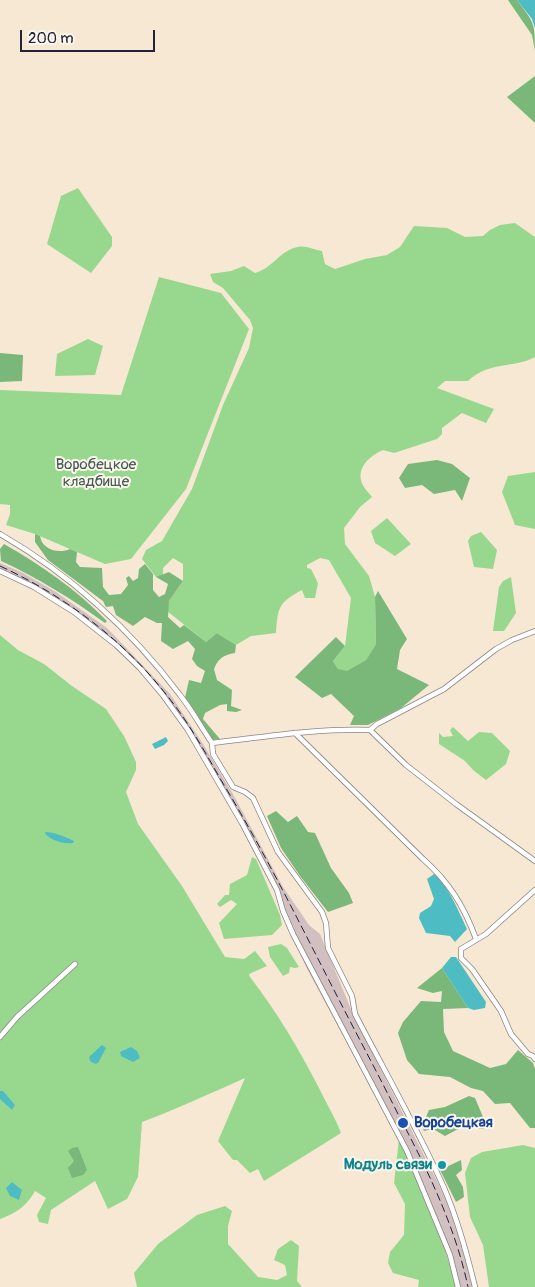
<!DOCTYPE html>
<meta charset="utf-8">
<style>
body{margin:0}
#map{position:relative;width:535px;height:1287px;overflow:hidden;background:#f6e8d2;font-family:Pangolin,sans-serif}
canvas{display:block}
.scale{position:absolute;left:20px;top:30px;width:135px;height:22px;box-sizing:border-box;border:2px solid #22223b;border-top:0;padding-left:6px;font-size:15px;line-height:18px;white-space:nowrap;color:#22223b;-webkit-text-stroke:4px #fbf7ec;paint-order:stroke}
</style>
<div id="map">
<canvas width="535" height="1287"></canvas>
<div class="scale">200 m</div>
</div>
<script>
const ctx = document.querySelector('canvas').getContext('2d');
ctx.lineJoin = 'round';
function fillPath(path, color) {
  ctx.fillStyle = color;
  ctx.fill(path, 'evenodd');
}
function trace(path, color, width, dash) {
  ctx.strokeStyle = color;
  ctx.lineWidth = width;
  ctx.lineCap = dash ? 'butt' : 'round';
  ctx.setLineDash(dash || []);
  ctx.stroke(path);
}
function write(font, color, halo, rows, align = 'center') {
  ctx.font = font + ' Pangolin,sans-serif';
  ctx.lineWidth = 4;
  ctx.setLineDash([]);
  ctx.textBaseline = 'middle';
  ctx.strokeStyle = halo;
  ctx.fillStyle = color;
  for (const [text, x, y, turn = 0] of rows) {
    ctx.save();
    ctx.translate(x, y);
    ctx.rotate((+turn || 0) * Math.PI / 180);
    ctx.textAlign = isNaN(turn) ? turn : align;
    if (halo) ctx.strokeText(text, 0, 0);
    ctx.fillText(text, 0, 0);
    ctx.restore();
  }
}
fillPath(new Path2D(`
 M0,563L23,573L56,592L107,628L170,694L203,744L234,796L283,887L309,925L320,934L353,1014L447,1201L464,1249L473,1287H456L448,1256L421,1188L399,1139L306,967L294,939L278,889L200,748L141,668L59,600L0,571Z`), '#d2bfc0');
fillPath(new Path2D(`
 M78,188L112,237V246L91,273L47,244L61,196Z
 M515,223L535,237V357C512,369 489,361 468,381H445L437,388L494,409L486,423L462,413L442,428V434L437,439L394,453L383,450C372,455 358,465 361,480C362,486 368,492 372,497L360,507L344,528L345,544L369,576L375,597L376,644L366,660L347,672L338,669L333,661L345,646L351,598L329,560L320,558L307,565V568L311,569L318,583L315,598H305L302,590C278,603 278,607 276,633L251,636L236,645L217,633L206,642L167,611L169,601L183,581V564L173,558L163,568V576L156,577L142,559L146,550L162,541L192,489L223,405L249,348L253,328L250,320L223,288L213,282L210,274L231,271L244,266L255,273C272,269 280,250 298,247C305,245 315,250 322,251L325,264L335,269L365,259L387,255L400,247L414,226L447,228L465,237L483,236L490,230L500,225Z
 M159,277L221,293L249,329L186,489L131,559L105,564L35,534L6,525L10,514V505L0,504V390L121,395Z
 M88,339L103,346L95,375L55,376L57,354Z
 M535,472V529L515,525L502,492L508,476Z
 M387,518L411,544L395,556L375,543L371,531Z
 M481,532L497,550L493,569L474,567L468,541L471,536Z
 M511,577L516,613L504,631H493L499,587L503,581Z
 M0,635L18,650L44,664L72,686L106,709L124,736L136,762V770L126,792L138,824L182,886L225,957L244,959L255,951L267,966L249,974L250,977C277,1012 299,1049 319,1088C326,1103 335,1117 341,1133L264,1181L258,1169L250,1173L237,1160H233L218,1141L245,1078C211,1093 177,1109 142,1122L138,1177L127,1199L108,1209L95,1181L51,1210L48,1224L39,1222L37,1215L46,1198L35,1191C27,1206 16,1213 0,1219Z
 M453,727L468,741L479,732L492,733L510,751L506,764L486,780L473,770L465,761L439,744V733L443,737L453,736L450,730Z
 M252,857L256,859L280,915L282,925L272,935L224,939L219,923L237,904L231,900L220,907L217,904L225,895H229L230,884L247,875Z
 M281,944L287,948L299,967L295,968L290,967L289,973L283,976L270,957L268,947Z
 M399,1139C421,1188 443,1236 456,1287H418L419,1280L393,1273L388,1263L390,1252L404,1235L405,1204L394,1183Z
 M523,1145L535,1148V1287H489L483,1245L470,1217L465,1173L471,1158L482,1152Z
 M225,1206L232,1211L228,1226V1244L258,1277L277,1280L287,1275L285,1265L274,1260L278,1249L291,1240L299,1246L297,1281L302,1287H137L134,1273L158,1244L197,1215Z`), '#98d88e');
fillPath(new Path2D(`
 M508,0H517C534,23 535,22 535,51L532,35Z
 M535,76V123L507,97Z
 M0,353L23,355L22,381L0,382Z
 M437,460L452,464L470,478L462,501L455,490L434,494L422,485L405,488L399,478L408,464Z
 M35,534L40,536C42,550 59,554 70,549L77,552L76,562L80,567L102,568L103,587L109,595L121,594L128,585L126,578L129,576L133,581L138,578L139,569L145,564L153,574V590L159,597L165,594L168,584L156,577L169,572L183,581L169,601L168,617L180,628L184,625L206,642L217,633L236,645L235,653C223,655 218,659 214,669L217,680L232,690L231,706L242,710L236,712L227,711V704L220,705L205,713L203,719L220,739L213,740L185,698L189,680L201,683L205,671L197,666L192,659L195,649L188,641L173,649L161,641L162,623H157L145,617L133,626L116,615L113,606L106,607L103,601L48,560L35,542Z
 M4,544C41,565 77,590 107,621L105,623C72,599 38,578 1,561L0,549Z
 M378,591L407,639L400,650L397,669L429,685L401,708L368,725H350L354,716L331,694L322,698L295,677L336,637L345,646L333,661L338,669L347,671L366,660L376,644L375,597Z
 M276,811L288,822L297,816L308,832L315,833L331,868L349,893L353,903L328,912L300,876L281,848L267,816Z
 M442,968L468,1008L443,1009L444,1032L453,1051L490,1068L506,1064L518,1050L533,1063L535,1069V1128H530L510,1103L495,1104L483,1091L471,1088L450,1077L419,1074L407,1060L398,1033L403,1022L421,1001L441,1002L442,991L433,993L417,988Z
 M469,1096L475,1098L486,1124L484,1129L462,1127L445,1136L433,1129L424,1131L422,1126L429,1110L445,1107Z
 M78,1147L87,1170L83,1175L72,1178L68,1168L74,1161L68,1151L72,1148Z
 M461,1160L462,1170L456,1175L463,1187L464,1197L456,1202L440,1170Z`), '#7ab879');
fillPath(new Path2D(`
 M517,0H535V28L532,19Z
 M166,737L168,741L164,745L155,749L152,744Z
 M45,832C54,832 66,837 74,841L73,843C64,844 53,841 46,835Z
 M434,874C446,881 461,916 467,929L455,942L450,936L426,933L419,918L420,913L431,906L434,899L427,879Z
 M451,957H456L486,1002L485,1008L474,1010L468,1008L442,968Z
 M102,1045L106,1048L98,1063L95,1064L90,1061L89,1057Z
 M131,1047L137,1051L140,1058L133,1062L121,1056L120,1052Z
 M0,1091H3L15,1105L12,1110L0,1099Z
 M12,1182L22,1190L19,1200L10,1196L6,1188Z`), '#4ebdc3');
const minor = new Path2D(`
 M0,534C71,575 131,630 180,695C192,710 201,727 212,743C264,737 317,728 370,730L406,765L456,804L535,861
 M0,571L34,587L74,612L116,645L140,668L162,694L188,730L242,823L277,890L283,911L293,934L407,1151L450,1255L458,1287
 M370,730L377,724L444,689L496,649L512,640L535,631
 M295,733L423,859C449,882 464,906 476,939
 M212,743L213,754L233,787L245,792L253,798L278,852L322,912L326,923L328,948L352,996L355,1014C385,1072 418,1129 444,1188C458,1220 467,1254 475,1287
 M535,890L486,934L461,949V958L472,969L501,1011L511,1034L528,1054L533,1056L535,1059
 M0,1037L17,1017L75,964`);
trace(minor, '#8c8586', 6);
trace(minor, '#fff', 4.5);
trace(new Path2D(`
 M0,566C65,596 125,641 169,698C189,723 205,752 221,780C263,849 299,922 336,994C356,1033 377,1072 397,1112C426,1167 455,1225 468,1287`), '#22223b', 1, [8, 4]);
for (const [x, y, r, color] of [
 [403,1123,6,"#1a4fb4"],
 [442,1165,5,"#0f9aa8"]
]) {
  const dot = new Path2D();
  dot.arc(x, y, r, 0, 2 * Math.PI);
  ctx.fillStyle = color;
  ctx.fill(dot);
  trace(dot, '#fbf7ec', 2);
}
write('15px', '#455954', '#fbf7ec', [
 ["Воробецкое",96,465],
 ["кладбище",96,482]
]);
write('bold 15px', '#164399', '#fbf7ec', [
 ["Воробецкая",414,1123]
], 'left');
write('bold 15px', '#0d838f', '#fbf7ec', [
 ["Модуль связи",432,1165]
], 'right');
</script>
